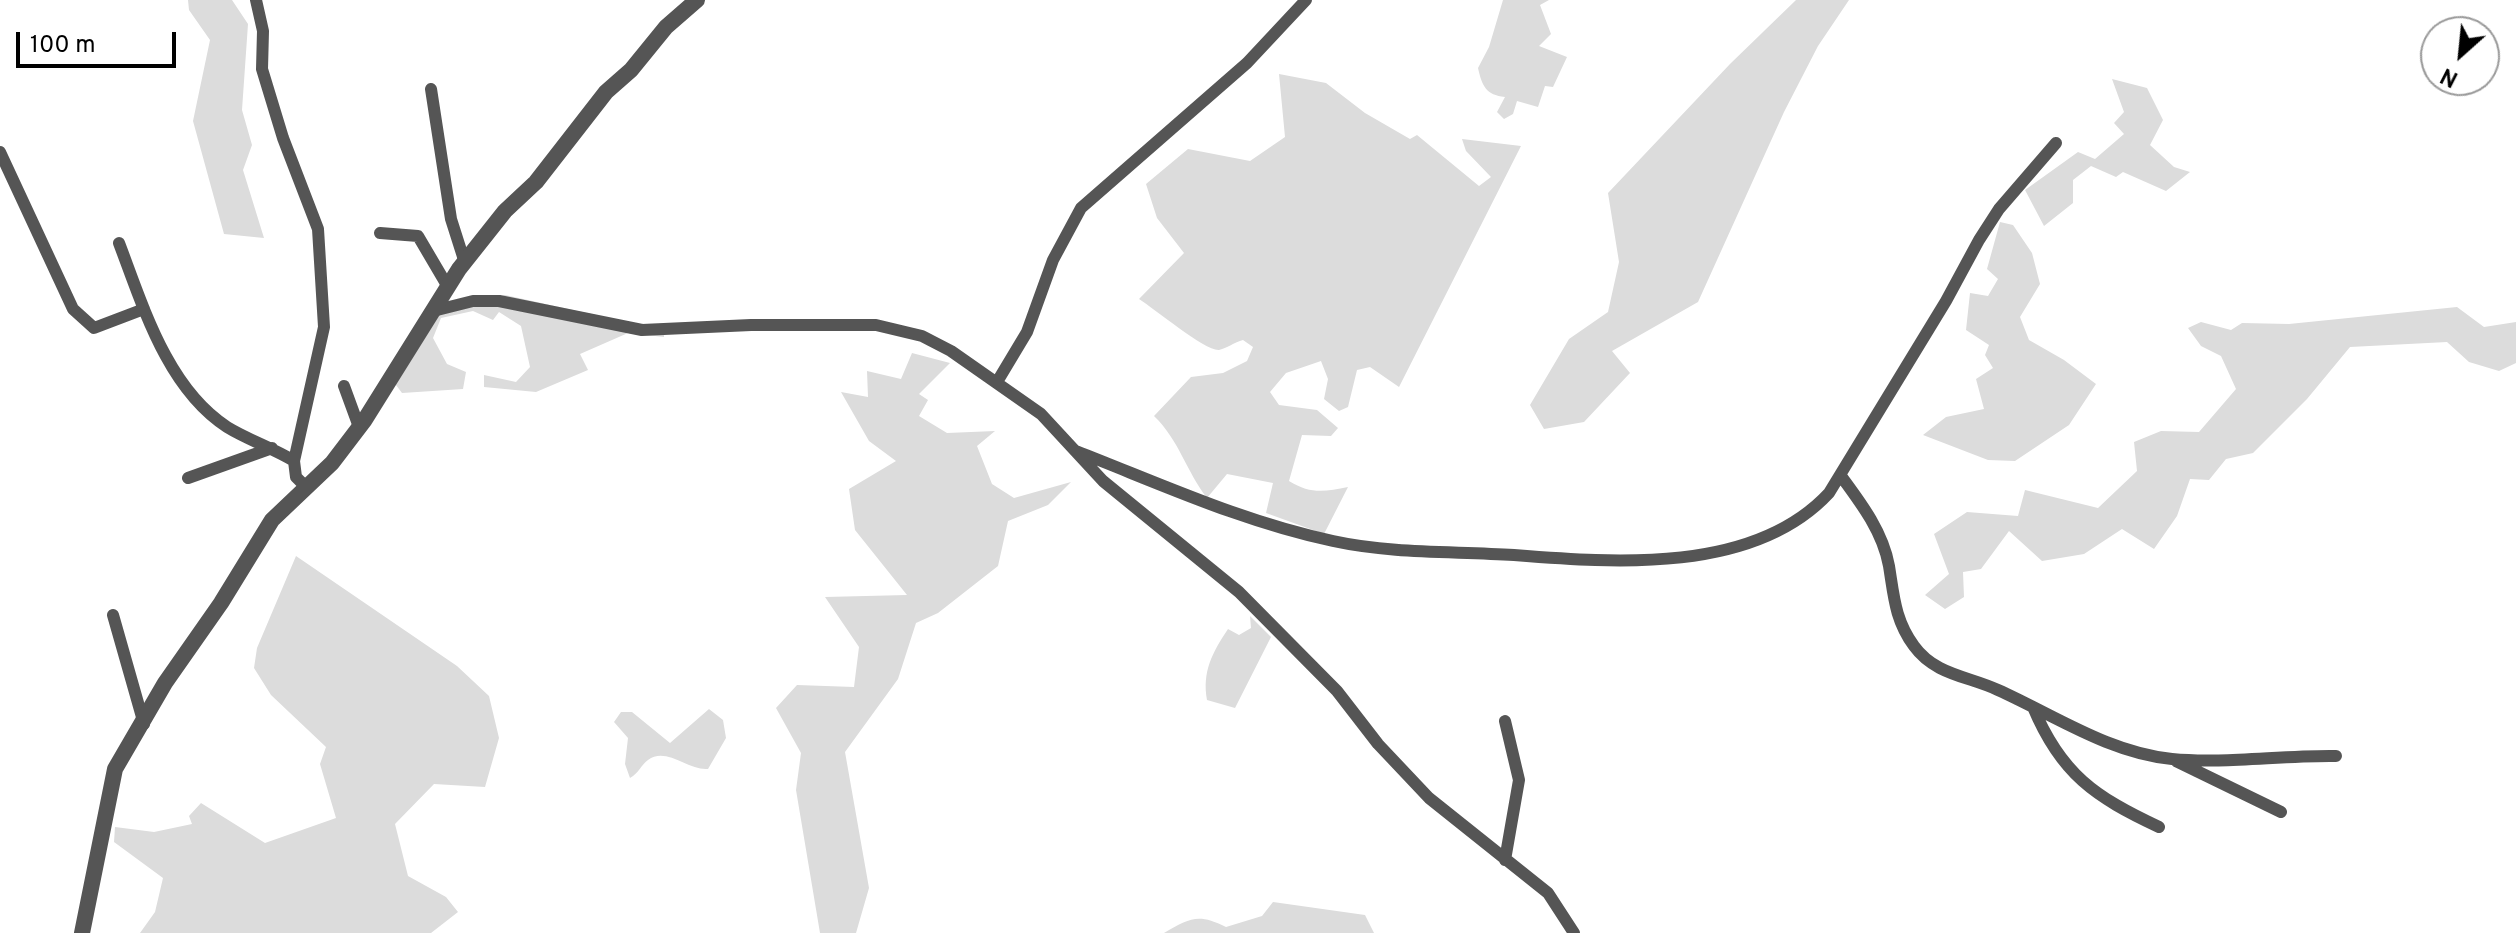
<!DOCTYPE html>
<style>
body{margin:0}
#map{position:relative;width:2516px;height:933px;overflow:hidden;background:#fff;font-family:Overpass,sans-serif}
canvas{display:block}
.north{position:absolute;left:2420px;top:16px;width:80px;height:80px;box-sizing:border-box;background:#fff;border:2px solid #999;border-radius:50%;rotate:207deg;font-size:22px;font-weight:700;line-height:32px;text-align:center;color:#000}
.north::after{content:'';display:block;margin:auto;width:28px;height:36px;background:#000;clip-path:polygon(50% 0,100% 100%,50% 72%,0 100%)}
.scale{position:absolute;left:16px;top:32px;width:160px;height:36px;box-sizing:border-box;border:4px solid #000;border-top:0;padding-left:10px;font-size:24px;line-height:28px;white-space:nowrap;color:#000;-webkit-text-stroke:6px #fff;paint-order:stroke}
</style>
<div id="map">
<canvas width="2516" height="933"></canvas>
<div class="north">N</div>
<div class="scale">100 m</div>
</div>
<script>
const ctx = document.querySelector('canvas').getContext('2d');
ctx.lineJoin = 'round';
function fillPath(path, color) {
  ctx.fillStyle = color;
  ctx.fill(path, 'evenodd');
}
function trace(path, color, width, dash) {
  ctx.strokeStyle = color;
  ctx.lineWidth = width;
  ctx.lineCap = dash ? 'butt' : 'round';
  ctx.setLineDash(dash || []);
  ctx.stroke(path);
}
fillPath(new Path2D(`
 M188,0H232L248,24L242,110L252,145L243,170L264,238L224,234L193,121L210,40L189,10Z
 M1503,0H1549L1540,5L1551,34L1539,46L1567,57L1553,87L1545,86L1538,107L1517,101L1513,114L1504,119L1497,112L1505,97C1486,95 1482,86 1478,68L1489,47Z
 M1796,0H1849L1818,46L1784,112L1698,302L1612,351L1630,373L1584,422L1544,429L1530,405L1569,339L1608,312L1619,262L1608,193L1730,64Z
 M1279,74L1326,83L1365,113L1410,139L1417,135L1479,186L1491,177L1466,151L1462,139L1521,146L1399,387L1370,367L1357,370L1348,407L1339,411L1324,399L1328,379L1321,361L1286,373L1270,392L1279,405L1317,410L1338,428L1331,436L1302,435L1289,481C1310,494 1324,492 1348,487L1324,534L1266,513L1273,483L1227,474L1207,498C1186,471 1179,440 1154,416L1191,377L1223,373L1247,361L1253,347L1243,340C1235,342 1225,349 1219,350C1205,351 1155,309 1139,299L1184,253L1157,218L1146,184L1188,149L1250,161L1285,137Z
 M2112,79L2147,88L2163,120L2150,145L2174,167L2190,172L2166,191L2123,172L2116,177L2091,166L2073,180V203L2044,226L2025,190L2078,152L2095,159L2124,134L2114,123L2124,112Z
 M2000,222L2013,225L2032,253L2040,284L2020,317L2029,340L2064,360L2096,384L2069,425L2015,461L1988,460L1923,435L1946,417L1984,409L1976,379L1993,368L1985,355L1989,345L1966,330L1970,293L1988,296L1998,279L1987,269Z
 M505,295L664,330V337L628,333L580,354L588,370L536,392L484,387V375L516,382L530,367L521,326L499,312L493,320L473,311L441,318L433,338L447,364L466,372L463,389L402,393L393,381L432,315L447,306Z
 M2457,307L2484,327L2516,322V363L2499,371L2469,362L2447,342L2350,347L2307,399L2253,453L2226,459L2209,480L2190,479L2177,516L2154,549L2122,529L2084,554L2042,561L2009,531L1981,569L1963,572L1964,597L1945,609L1925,595L1949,574L1934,534L1967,512L2018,516L2025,490L2098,508L2137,471L2134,442L2161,431L2199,432L2236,389L2221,356L2201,346L2188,328L2201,322L2231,330L2242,323L2289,324Z
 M912,353L950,363L919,394L928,400L919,416L947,433L995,431L977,446L992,484L1014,498L1071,482L1048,505L1008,521L998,566L938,613L916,623L898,679L845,752L869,888L856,933H820L796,790L801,753L776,708L797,685L854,687L859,647L825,597L907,595L855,530L849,489L896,461L869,441L841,392L868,397L867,371L901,379Z
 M296,556L457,666L489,696L499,738L485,787L434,784L395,824L408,876L446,897L458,912L431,933H140L155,912L163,878L114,842L115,827L154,832L192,824L189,816L201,803L265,843L336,818L320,764L326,747L271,695L254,668L257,648Z
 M1250,616L1271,637L1235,708L1207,700C1202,672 1212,653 1228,629L1239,635L1251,628Z
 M709,709L723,720L726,738L708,769C689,771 666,746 648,760C641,765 639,773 630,778L625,764L628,738L614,722L621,712H632L670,743Z
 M1273,902L1365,915L1374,933H1164C1190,918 1198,913 1226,927L1262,916Z`), '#dcdcdc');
trace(new Path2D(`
 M256,0L263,31L262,69L283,138L318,229L324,327L294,461L296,477L307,488
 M431,89L451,219L465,263
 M0,152L73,309L94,328L144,309
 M380,233L418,236L448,287
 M119,243C143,306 167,388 227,427C248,440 273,448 294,461
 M433,311L473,301H499L642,330L751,325H876L922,336L951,351L1041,414L1103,481L1239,592L1337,691L1378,744L1429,798L1548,893L1574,933
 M997,382L1027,332L1053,260L1081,208L1247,63L1306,0
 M344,386L359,427
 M1076,451C1161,484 1243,522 1333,541C1393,554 1453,551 1514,555C1615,563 1754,574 1829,493L1946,301L1979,240L1999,209L2056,143
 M1841,476C1861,503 1883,532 1889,566C1894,597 1895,620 1914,646C1935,675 1968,676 1998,690C2054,715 2109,753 2172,759C2223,764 2283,755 2336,756
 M188,478L272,448
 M113,615L144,724
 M2033,707C2061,774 2095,797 2159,827
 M1505,721L1519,780L1505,860
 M2176,761L2281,812`), '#555', 12);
trace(new Path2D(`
 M82,933L115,769L165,683L221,603L272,520L332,463L364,421L459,269L505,211L536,182L606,92L631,70L666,27L697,0`), '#555', 16);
</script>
